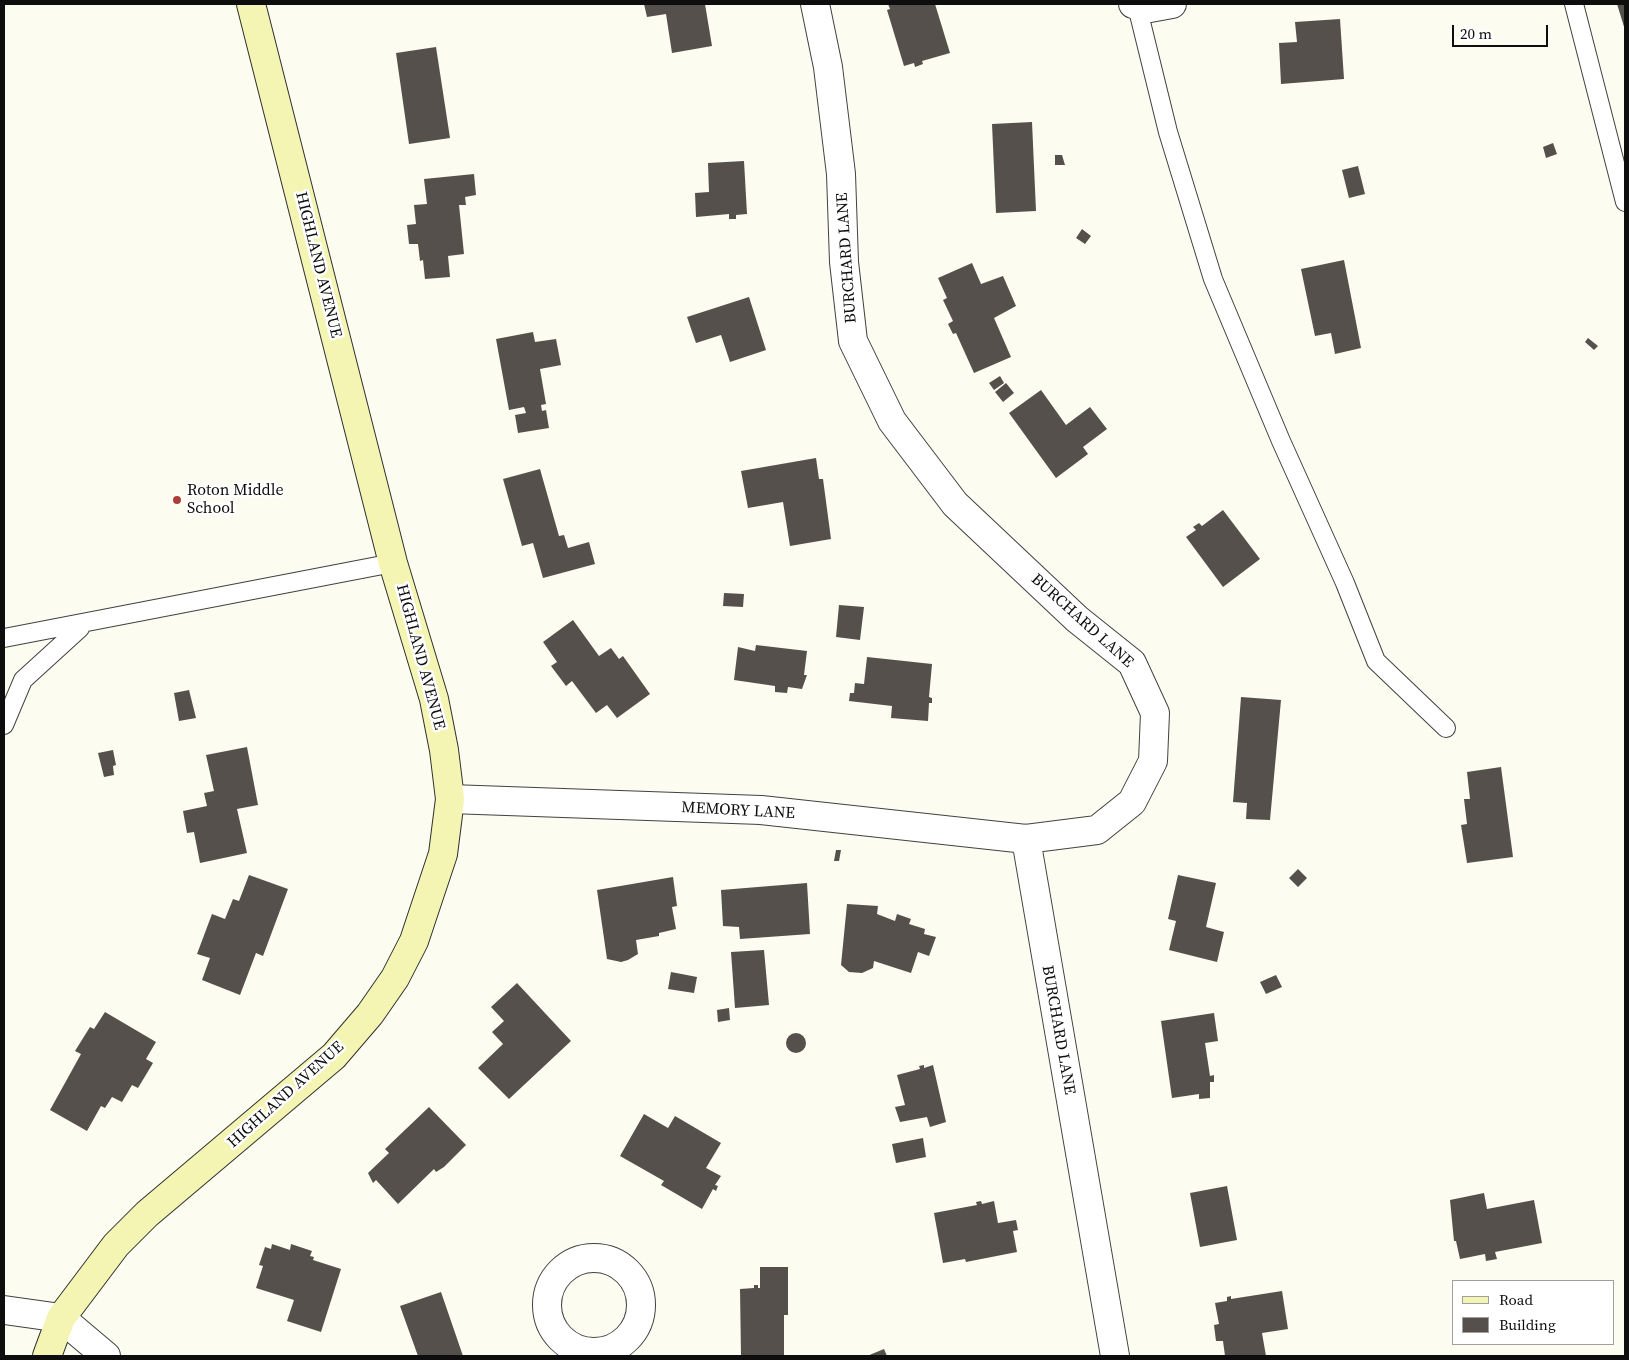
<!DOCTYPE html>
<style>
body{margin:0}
#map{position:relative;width:1629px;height:1360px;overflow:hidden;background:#fdfcf0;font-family:"Source Serif 4",serif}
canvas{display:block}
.frame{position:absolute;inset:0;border:5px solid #0e0e0e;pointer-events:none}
.legend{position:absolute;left:1452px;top:1280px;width:162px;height:65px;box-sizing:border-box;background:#fff;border:1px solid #9f9f9f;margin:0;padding:6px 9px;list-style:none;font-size:15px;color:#0e0e0e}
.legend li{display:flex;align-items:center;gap:10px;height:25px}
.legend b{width:25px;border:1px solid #9f9f9f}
.scale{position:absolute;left:1452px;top:25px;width:96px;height:22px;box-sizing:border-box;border:2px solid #0e0e0e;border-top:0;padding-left:6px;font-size:15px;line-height:18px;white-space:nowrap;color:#0e0e0e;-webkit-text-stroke:4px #fff;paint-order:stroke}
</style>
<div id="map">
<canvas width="1629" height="1360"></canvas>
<div class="frame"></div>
<ul class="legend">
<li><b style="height:6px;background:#f5f5b3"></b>Road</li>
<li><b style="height:14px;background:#55504b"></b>Building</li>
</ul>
<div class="scale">20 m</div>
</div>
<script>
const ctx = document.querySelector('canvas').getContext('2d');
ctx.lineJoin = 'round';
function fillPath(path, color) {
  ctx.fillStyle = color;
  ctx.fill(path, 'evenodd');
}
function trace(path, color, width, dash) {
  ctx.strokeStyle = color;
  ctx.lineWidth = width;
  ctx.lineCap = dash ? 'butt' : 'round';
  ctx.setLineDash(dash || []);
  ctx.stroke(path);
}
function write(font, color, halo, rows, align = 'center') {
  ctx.font = font + ' "Source Serif 4",serif';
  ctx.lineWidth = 5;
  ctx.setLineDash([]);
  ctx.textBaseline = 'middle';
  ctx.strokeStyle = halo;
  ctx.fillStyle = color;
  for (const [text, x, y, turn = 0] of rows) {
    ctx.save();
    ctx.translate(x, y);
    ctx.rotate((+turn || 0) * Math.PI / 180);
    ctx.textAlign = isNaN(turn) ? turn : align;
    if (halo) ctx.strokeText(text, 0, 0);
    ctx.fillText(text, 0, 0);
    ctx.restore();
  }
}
fillPath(new Path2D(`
 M644,4H705L712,46L672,53L666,14L647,17Z
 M888,4H935L950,53L922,61L923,64L915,67L914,63L904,66L887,10L890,9Z
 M1617,4H1625V30Z
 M1340,19L1344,79L1281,84L1279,43L1297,42L1295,22Z
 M436,47L450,138L409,144L396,53Z
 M1032,122L1036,211L996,213L992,124Z
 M1553,143L1557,154L1546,158L1543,147Z
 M1055,155H1062L1065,165H1055Z
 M744,161L747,214L736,215V219H729V214L696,217L695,193L709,192L708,163Z
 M1358,166L1365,194L1349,198L1342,170Z
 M474,174L476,195L465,197L466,205H459L464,254L448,256L450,277L425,279L423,260L420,261L418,244H409L407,225L416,224L414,205L427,204L424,179Z
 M1082,229L1091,236L1085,244L1076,238Z
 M1344,260L1361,348L1335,354L1331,333L1315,336L1301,269Z
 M972,263L981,284L1003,276L1016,306L994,318L1011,357L974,373L956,333L953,334L948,324L953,321L943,300L947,298L938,278Z
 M749,297L766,350L730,362L721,335L696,343L687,317Z
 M533,332L535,342L556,339L561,365L540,369L546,404L541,405L542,411L546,410L549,428L518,433L515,415L526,413L524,407L509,410L496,339Z
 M1588,338L1598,346L1594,350L1585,342Z
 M1000,376L1004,383L994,390L989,383Z
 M1006,383L1014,393L1003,402L995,392Z
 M1041,390L1066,425L1090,407L1107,429L1083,447L1088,454L1056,478L1009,413Z
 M816,458L819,479H823L831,539L790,546L783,502L748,508L741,471Z
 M540,469L559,536L564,535L568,548L589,542L595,564L543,578L533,543L522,546L503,479Z
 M1223,510L1260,559L1223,587L1186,537L1196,530L1193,527L1199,523L1202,526Z
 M724,593L744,594L743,607L723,606Z
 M839,605L864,607L860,640L836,637Z
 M573,620L599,656L611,648L619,659L623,656L650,694L617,718L607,705L596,713L572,681L566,686L551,666L557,662L543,642Z
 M756,645L807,651L804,675H807L802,689L788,687L787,693L775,692V686L734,680L738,647L755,651Z
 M867,657L932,664L929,697L932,698V703H929L928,721L891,718L892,706L849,701L850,693H854L855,683L864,684Z
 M189,690L196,718L179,721L174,693Z
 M1241,697L1281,700L1270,820L1246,819L1247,803L1233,802Z
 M247,747L258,805L237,809L247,853L200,863L194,832L187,833L183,811L207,806L204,793L214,791L206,755Z
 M113,750L116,765L113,766L114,775L104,777L98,753Z
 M1501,767L1513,857L1467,863L1461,825L1467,824L1464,799H1470L1467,772Z
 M836,850H841L839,861H834Z
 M1298,869L1307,878L1298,887L1289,878Z
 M249,875L288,889L263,956L256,953L240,995L202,980L210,958L197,954L212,914L225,919L233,899L239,901Z
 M1178,875L1216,883L1206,927L1224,932L1217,962L1169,950L1176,921L1168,919Z
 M673,877L677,906L672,907L676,929L659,933V936L636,940L638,954L628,960L621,962L607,959L597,890Z
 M807,883L810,934L740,939L739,927L723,926L721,890Z
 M847,904L878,906L877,914L895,921L897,914L911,919L909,924L925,929L924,934L936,937L929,956L918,952L911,973L874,961L873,968L862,973L849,972L841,965Z
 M764,950L769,1005L735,1008L731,952Z
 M671,972L697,977L694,993L668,989Z
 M1276,975L1282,987L1266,994L1260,982Z
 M517,983L571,1041L509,1099L478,1068L503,1044L492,1032L504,1021L491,1007Z
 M729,1008L730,1020L718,1022L717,1010Z
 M105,1012L156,1042L146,1059L153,1063L138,1088L132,1085L122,1102L112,1097L105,1108L101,1106L87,1131L50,1110L81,1054L75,1051L90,1027L94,1029Z
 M1214,1013L1218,1041L1205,1043L1210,1076L1214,1075V1082H1210V1098L1199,1099V1094L1172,1098L1161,1021Z
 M786 1043a10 10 0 1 1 20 0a10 10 0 1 1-20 0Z
 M924,1065V1068L933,1065L946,1122L930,1127L927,1117L900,1122L895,1107L905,1105L897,1075L920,1069L919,1066Z
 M429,1107L466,1145L444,1167L436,1172L434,1169L398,1204L376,1180L373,1183L368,1173L389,1153L385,1149Z
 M644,1114L668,1128L675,1116L721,1143L706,1168L721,1176L715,1185L718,1186L716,1191L713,1189L702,1209L661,1185L664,1181L620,1156Z
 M923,1138L926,1157L896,1163L892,1144Z
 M1227,1186L1237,1240L1200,1247L1190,1193Z
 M1484,1193L1487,1209L1534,1200L1542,1243L1495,1252L1497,1259L1486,1261L1485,1254L1460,1259L1456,1241H1454L1450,1200Z
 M981,1201L982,1204L994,1201L998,1223L1016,1220L1018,1230L1013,1231L1017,1252L966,1262L965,1259L943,1263L934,1213L977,1205L976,1202Z
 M272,1244L290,1250L291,1244L312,1251L310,1256L314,1257L313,1260L341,1269L321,1332L287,1321L294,1300L256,1288L263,1266L259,1265L265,1247L271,1249Z
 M760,1267H788V1315H784V1356H741L740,1289L754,1288V1285H758V1288H760Z
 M1282,1291L1288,1329L1262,1333L1266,1356H1225L1223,1341H1216L1214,1325L1219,1324L1215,1303L1227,1301V1297L1231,1296V1299Z
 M441,1292L463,1356H418L400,1306Z
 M884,1349L887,1356H867Z`), '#55504b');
const lane = new Path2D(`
 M1574,4L1625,202
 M1137,6L1168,132L1213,279L1281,441L1345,583L1376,661L1446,728
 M4,638L393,563
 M4,725L23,680L80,628V624`);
const street = new Path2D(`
 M1133,4L1150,8L1172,4
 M450,799L761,810L1026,839L1097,830L1132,802L1153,761L1155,713L1132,663L1077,619L955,504L892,421L853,341L844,262L841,174L828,67L815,4
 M1026,839L1115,1356
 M547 1305a47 47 0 1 1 94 0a47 47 0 1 1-94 0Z
 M4,1310L61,1318L106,1356`);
const secondary = new Path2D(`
 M47,1356L61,1318L116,1245L147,1214L334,1056L370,1014L395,978L414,941L443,854L450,799L444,750L434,699L393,563L251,4`);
trace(lane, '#414141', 20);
trace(street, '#414141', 30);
trace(secondary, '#303030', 30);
trace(lane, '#fff', 18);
trace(street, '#fff', 28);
trace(secondary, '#f5f5b3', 28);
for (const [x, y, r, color] of [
 [177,500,5,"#ad3e36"]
]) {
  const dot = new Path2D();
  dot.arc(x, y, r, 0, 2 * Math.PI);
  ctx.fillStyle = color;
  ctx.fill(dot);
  trace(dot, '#fff', 2);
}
write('16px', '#0e0e0e', '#fff', [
 ["BURCHARD LANE",847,258,-94],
 ["HIGHLAND AVENUE",318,265,76],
 ["BURCHARD LANE",1082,621,42],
 ["HIGHLAND AVENUE",420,657,75],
 ["MEMORY LANE",738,811,3],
 ["BURCHARD LANE",1058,1030,80],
 ["HIGHLAND AVENUE",286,1095,-42]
]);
write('16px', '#0e0e0e', '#fff', [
 ["Roton Middle",187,491],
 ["School",187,509]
], 'left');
</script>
